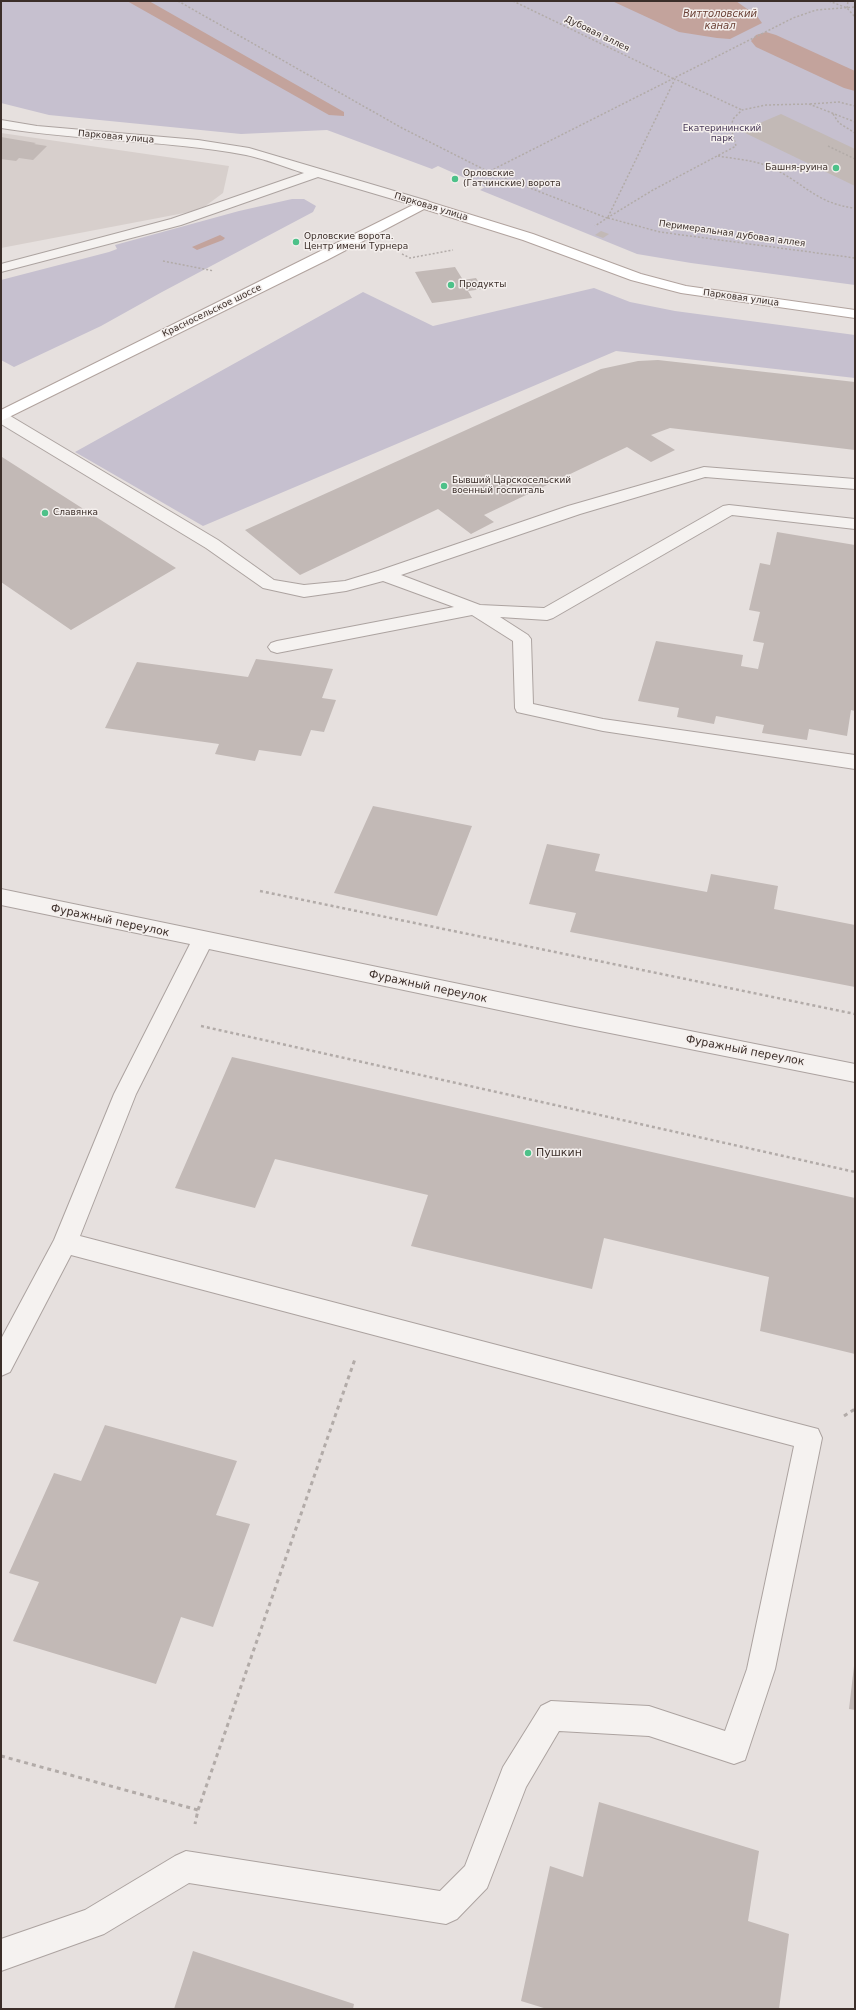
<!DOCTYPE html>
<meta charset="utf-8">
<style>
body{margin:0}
#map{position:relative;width:856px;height:2010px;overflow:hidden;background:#e6e0de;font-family:"DejaVu Sans",sans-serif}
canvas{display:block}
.frame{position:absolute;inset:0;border:2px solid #3b2e29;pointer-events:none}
</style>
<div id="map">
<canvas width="856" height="2010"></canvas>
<div class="frame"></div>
</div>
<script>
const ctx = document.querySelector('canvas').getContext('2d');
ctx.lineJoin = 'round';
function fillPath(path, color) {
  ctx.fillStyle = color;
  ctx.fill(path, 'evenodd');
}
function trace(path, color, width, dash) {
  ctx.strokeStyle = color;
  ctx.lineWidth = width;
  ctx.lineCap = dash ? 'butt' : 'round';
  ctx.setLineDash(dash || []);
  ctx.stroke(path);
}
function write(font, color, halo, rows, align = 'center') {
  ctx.font = font + ' "DejaVu Sans",sans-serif';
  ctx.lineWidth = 3;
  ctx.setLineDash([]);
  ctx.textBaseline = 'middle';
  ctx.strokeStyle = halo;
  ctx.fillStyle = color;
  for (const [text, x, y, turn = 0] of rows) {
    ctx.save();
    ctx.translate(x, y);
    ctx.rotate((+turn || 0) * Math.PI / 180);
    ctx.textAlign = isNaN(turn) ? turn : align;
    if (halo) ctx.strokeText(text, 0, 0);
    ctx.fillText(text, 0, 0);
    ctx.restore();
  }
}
fillPath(new Path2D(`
 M1,133L229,166L223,193L200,210L1,248Z`), '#d7cfcc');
fillPath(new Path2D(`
 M1,1H855V285L691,263L637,254L480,190L485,187L438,166L432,169L327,130L241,134L49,115L1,103Z
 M292,199H304L316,206L313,212L162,292L101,326L14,367L1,360V280L109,252L117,249L115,245L239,211Z
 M594,288L630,302L675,311L855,335V378L616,351L203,526L75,452L363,292L433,326Z`), '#c6c0cf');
fillPath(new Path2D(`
 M127,1H149L344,112V116L329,115Z
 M612,1H736L757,16L762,23L730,39L717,38L679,32Z`), '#c3a39c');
fillPath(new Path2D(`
 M220,235L225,238L223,240L197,250L192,247Z`), '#c3a39c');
fillPath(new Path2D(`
 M766,32L776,35L855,71V91L844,88L756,47L751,41L756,35Z`), '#c3a39c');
fillPath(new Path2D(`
 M781,114L855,149V186L741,131Z
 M1,137L36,143L34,144L47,146L33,160L19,158L16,161L1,159Z
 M601,231L609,234L603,238L595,235Z
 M455,267L463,280L476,278L483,289L468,291L472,298L432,303L415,272Z
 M658,360L855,382V450L670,428L651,435L675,450L651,462L627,447L484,515L494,522L471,534L438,509L300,575L245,530L601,369L638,361Z
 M1,457H2L176,568L71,630L1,582Z
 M777,532L855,545V711L851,710L847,736L809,729L807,740L762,733L764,725L716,716L714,724L677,717L679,708L638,701L656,641L743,655L741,666L758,669L764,643L753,641L760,612L749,610L760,563L770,565Z
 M256,659L333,669L322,698L336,700L324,732L311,730L301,756L259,750L255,761L215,754L219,744L105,728L137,662L248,677Z
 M373,806L472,826L437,916L334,893Z
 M547,844L600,854L595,871L707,892L711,874L778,886L774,909L855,925V987L570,932L576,913L529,904Z
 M232,1057L855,1198V1354L760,1331L769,1277L604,1238L592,1289L411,1246L428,1195L275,1159L255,1208L175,1188Z
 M105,1425L237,1461L216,1515L250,1524L213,1627L181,1617L156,1684L13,1641L39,1582L9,1573L54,1473L81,1481Z
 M854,1666H855V1710L849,1709Z
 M599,1802L759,1851L748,1921L789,1934L779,2009H547L521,2001L550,1866L583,1877Z
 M193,1951L354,2004L353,2009H174Z`), '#c2b9b6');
const minor = new Path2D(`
 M1,120L37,126L198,140L249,148L428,201L430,204L428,207L423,208L318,177L181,225L1,272V264L171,219L304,173C285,167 265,159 246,155C165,140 82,141 1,128Z
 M1,412L7,414L218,540L274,580L304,585L345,581L378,571L568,506L704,467L855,479V489L705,477L580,514L401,575L480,605L544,608L723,506L729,505L855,519V529L732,515L553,618L547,620L500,617L528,635L531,639L533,704L603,719L855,755V769L603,731L517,712L515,708L513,641L472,615L277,653L271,651L268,647L271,643L277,641L454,607L383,581L346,591L304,597L263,588L206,548L1,424Z
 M1,889L575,1008L855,1064V1082L575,1026L209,949L136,1094L80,1236L818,1429L822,1438L775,1669L745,1760L734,1764L649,1736L559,1731L526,1787L487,1888L457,1919L446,1924L189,1883L104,1934L1,1971V1939L85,1910L175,1856L186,1851L440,1891L465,1866L503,1767L541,1706L551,1701L649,1706L725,1731L747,1669L794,1446L71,1255L10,1372L1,1376V1339L54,1240L114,1094L190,944L1,905Z`);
const major = new Path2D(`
 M423,200L533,234L641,274L686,286L855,310V318L681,293L631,280L523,240L424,209L327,260L1,421V410Z`);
trace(minor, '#aca3a0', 2);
trace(major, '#b1a39e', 2);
trace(new Path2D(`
 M178,1L402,128L489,172L607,218L595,226
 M513,1L674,79
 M829,1L847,8L855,17
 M847,8L848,1
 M810,104L839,102L855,106
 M833,114L839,123L855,133
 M828,146L855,159
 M718,156C735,159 754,160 770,167C802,181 816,204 855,208
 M490,171L793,18L816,10L855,7
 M608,217L675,79L742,110
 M607,218L653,190L736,146L731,128L733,119L742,110L766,105L809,104L855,122
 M608,218L660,232L855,258
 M402,254L410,258L453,250
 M163,261L214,271`), '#b2aba8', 1.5, [2, 2]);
trace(new Path2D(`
 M260,891L855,1014
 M201,1026L855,1172`), '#b2aba8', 2.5, [3, 3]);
trace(new Path2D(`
 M844,1416L855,1409
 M1,1756L198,1810L195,1824
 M198,1810L355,1359`), '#b2aba8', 3, [4, 4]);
fillPath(minor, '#f5f2f0');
fillPath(major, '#fff');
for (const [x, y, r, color] of [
 [836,168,4,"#4dc189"],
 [455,179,4,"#4dc189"],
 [296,242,4,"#4dc189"],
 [451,285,4,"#4dc189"],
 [444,486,4,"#4dc189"],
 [45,513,4,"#4dc189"],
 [528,1153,4,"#4dc189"]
]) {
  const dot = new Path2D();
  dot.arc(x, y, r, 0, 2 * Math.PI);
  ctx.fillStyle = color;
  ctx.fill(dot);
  trace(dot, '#f4efed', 1.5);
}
write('9px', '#3b2e29', '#f4efed', [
 ["Дубовая аллея",597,34,26],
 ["Парковая улица",116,137,5],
 ["Парковая улица",431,207,17],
 ["Перимеральная дубовая аллея",732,234,8],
 ["Парковая улица",741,298,8],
 ["Красносельское шоссе",212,311,-26]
]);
write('9px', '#463756', '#f4efed', [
 ["Екатерининский",722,129],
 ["парк",722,139]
]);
write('9px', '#3b2e29', '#f4efed', [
 ["Башня-руина",828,168,"right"],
 ["Орловские",463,174],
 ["(Гатчинские) ворота",463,184],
 ["Орловские ворота.",304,237],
 ["Центр имени Турнера",304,247],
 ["Продукты",459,285],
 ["Бывший Царскосельский",452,481],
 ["военный госпиталь",452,491],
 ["Славянка",53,513]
], 'left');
write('italic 10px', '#6b4237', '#f4efed', [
 ["Виттоловский",720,14],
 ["канал",720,26]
]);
write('11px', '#3b2e29', '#f4efed', [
 ["Фуражный переулок",110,921,12],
 ["Фуражный переулок",428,987,12],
 ["Фуражный переулок",745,1051,11]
]);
write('11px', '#3b2e29', '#f4efed', [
 ["Пушкин",536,1153]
], 'left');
</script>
